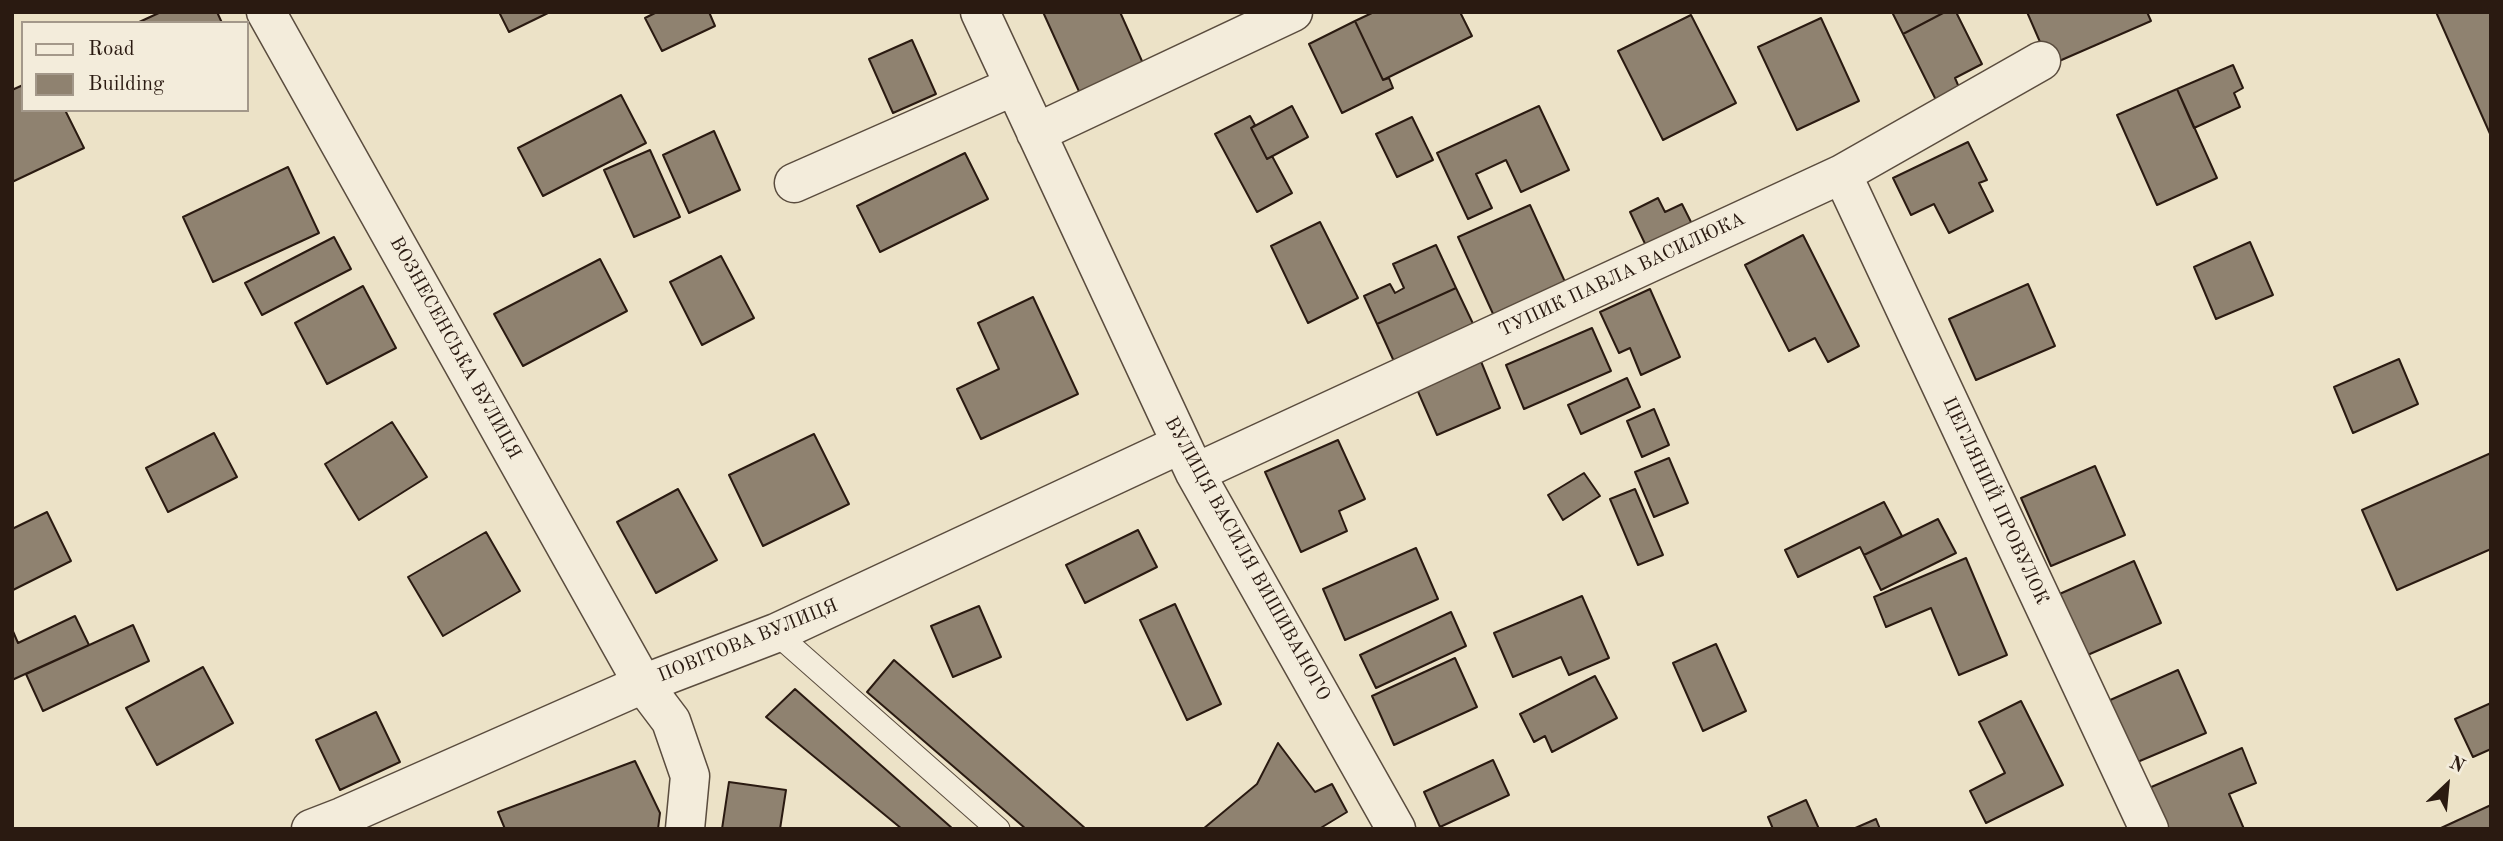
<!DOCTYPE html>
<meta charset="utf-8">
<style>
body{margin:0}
#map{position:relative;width:2503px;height:841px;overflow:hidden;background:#ece2c7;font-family:"Old Standard TT",serif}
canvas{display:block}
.frame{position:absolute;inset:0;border:14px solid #2a1a11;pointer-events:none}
.legend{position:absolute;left:21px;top:21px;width:228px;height:91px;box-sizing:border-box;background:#f3ecdb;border:2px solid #a3988a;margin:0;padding:9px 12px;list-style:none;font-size:21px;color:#2a1a11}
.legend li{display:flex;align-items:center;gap:14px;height:35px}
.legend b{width:35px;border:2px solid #a3988a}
.north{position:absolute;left:2412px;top:750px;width:70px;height:70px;-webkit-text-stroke:5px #f3ecdb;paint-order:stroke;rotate:26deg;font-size:19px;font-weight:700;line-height:28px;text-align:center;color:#2a1a11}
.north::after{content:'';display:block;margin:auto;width:24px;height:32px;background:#2a1a11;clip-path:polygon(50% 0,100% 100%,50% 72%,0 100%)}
</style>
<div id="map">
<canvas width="2503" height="841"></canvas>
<div class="frame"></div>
<ul class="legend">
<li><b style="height:9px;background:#f3ecdb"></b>Road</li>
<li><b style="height:19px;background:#8f8270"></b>Building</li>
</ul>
<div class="north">N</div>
</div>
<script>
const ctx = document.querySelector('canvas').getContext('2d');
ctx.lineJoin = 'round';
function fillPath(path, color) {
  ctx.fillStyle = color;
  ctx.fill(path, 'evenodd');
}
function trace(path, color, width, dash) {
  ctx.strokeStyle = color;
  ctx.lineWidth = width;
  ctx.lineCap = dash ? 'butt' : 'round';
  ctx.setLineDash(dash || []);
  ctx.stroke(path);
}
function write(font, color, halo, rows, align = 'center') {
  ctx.font = font + ' "Old Standard TT",serif';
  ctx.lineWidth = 6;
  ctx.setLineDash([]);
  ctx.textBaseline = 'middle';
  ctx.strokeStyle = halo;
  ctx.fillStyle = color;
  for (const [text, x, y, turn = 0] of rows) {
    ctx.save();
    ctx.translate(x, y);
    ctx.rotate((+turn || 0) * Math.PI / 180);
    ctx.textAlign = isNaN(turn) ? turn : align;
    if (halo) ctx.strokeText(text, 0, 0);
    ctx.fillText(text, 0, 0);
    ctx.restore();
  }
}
const building = new Path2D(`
 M161,12H217L222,23H137Z
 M499,12H550L509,32Z
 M657,12H709L715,26L662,51L645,18Z
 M1043,12H1120L1146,70L1082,98Z
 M1374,12H1460L1472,36L1383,80L1355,21Z
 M1892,12H1945L1903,34Z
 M1945,12H1956L1982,64L1955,78L1961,92L1938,104L1903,34Z
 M2027,12H2147L2151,21L2050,65Z
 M2436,12H2491V136Z
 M1691,15L1736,103L1663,140L1618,51Z
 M1821,18L1859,101L1797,130L1758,47Z
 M1355,21L1383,80L1389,78L1393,88L1342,113L1309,44Z
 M912,40L936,94L893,113L869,59Z
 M2233,65L2243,88L2234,93L2240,107L2194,128L2177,89Z
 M23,85V110H65L84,148L12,182V90Z
 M2177,89L2217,178L2157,205L2117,115Z
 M621,95L646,143L543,196L518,148Z
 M1292,106L1308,137L1267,159L1251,128Z
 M1539,106L1569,170L1521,192L1506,160L1476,174L1492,208L1468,219L1437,153Z
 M1250,116L1255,125L1251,128L1267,159L1272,156L1292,193L1257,212L1215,134Z
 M1412,117L1433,160L1397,177L1376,134Z
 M714,131L740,190L689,213L663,155Z
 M1968,142L1987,180L1979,183L1993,211L1949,233L1934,204L1911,215L1893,178Z
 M650,150L680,217L634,237L604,170Z
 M965,153L988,199L880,252L857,206Z
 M288,167L319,233L213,282L183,217Z
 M1658,198L1665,212L1682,204L1694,228L1648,250L1630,212Z
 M1530,205L1571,295L1499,327L1458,237Z
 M1320,222L1358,298L1308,323L1271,246Z
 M1803,235L1859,346L1828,362L1815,338L1789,351L1745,265Z
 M334,237L351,269L262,315L245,283Z
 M2250,242L2273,295L2216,319L2194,267Z
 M1436,245L1456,288L1377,324L1364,296L1390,284L1395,293L1404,288L1393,264Z
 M721,256L754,318L702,345L670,282Z
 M600,259L627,311L523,366L494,314Z
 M2028,284L2055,346L1976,380L1949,319Z
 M363,286L396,348L327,384L295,323Z
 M1456,288L1477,332L1397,368L1377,324Z
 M1650,289L1680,357L1641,375L1630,348L1619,353L1600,312Z
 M1033,297L1078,394L981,439L957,389L999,369L978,323Z
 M1592,328L1611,371L1524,409L1506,365Z
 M1480,359L1500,408L1437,435L1416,387Z
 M2399,359L2418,404L2353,433L2334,387Z
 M1627,378L1640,407L1581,434L1568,405Z
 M1654,409L1669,445L1642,457L1627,421Z
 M392,422L427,477L359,520L325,464Z
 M214,433L237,477L168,512L146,468Z
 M814,434L849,504L763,546L729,475Z
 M1338,440L1365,499L1339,511L1347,531L1301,552L1265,472Z
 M2491,453V549L2397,590L2362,510Z
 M1669,458L1688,503L1654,517L1635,472Z
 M2095,466L2125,535L2051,566L2021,498Z
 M1584,473L1600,496L1563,520L1548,495Z
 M678,489L717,560L656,593L617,522Z
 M1635,489L1663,555L1638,565L1610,499Z
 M1884,502L1902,536L1864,555L1860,547L1798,577L1785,550Z
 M47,512L71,561L13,590L12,529Z
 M1938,519L1956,553L1881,590L1864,555Z
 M1138,530L1157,567L1085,603L1066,565Z
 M486,532L520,591L443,636L408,577Z
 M1416,548L1438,599L1345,640L1323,589Z
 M1966,558L2007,655L1959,675L1931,608L1886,627L1874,597Z
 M2134,561L2161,623L2083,657L2055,596Z
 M1582,596L1609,658L1569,675L1561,657L1513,677L1494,633Z
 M1175,604L1221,704L1187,720L1140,620Z
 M979,606L1001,657L953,677L931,626Z
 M1451,612L1466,646L1376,688L1360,655Z
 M75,616L89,645L12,680V629L18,643Z
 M133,625L149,661L43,711L26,674Z
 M1716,644L1746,711L1703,731L1673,663Z
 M1455,658L1477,707L1394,745L1372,696Z
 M894,660L1086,829H1026L867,692Z
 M203,667L233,723L157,765L126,708Z
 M2178,670L2206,733L2135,763L2108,701Z
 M1595,676L1617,718L1552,752L1545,736L1534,742L1520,714Z
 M795,689L953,829H902L766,717Z
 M2021,701L2063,785L1986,823L1970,791L2005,773L1979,722Z
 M2491,703V749L2473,757L2455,719Z
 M376,712L400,762L340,790L316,740Z
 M1278,743L1315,792L1332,784L1347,812L1319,829H1203L1257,784Z
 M2242,748L2256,783L2229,794L2244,829H2167L2149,788Z
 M1493,760L1509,795L1440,827L1424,792Z
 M635,761L660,813L658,829H505L498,812Z
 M729,782L786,790L780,829H722Z
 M1806,800L1819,829H1773L1768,817Z
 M2491,805V829H2442L2441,828Z
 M1876,819L1880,829H1853Z`);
fillPath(building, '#8f8270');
trace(building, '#2a1a11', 2);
const lane = new Path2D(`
 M776,633L998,829`);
const street = new Path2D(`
 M266,12L643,684L671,721L690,776L685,829
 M980,12L1195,473L1396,829
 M1036,133L1293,12
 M1842,174L2149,829
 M794,183L1014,86
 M1195,473L1842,174L2041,61
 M311,829L342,817L643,684L776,633L1181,444`);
trace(lane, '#5a4c3e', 25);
trace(street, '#5a4c3e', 41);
trace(lane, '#f3ecdb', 23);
trace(street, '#f3ecdb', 38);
write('19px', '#2a1a11', '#f3ecdb', [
 ["ТУПИК ПАВЛА ВАСИЛЮКА",1622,275,-25],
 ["ВОЗНЕСЕНСЬКА ВУЛИЦЯ",455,348,61],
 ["ЦЕГЛЯНИЙ ПРОВУЛОК",1995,501,65],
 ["ВУЛИЦЯ ВАСИЛЯ ВИШИВАНОГО",1247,559,61],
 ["ПОВІТОВА ВУЛИЦЯ",748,641,-22]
]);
</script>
